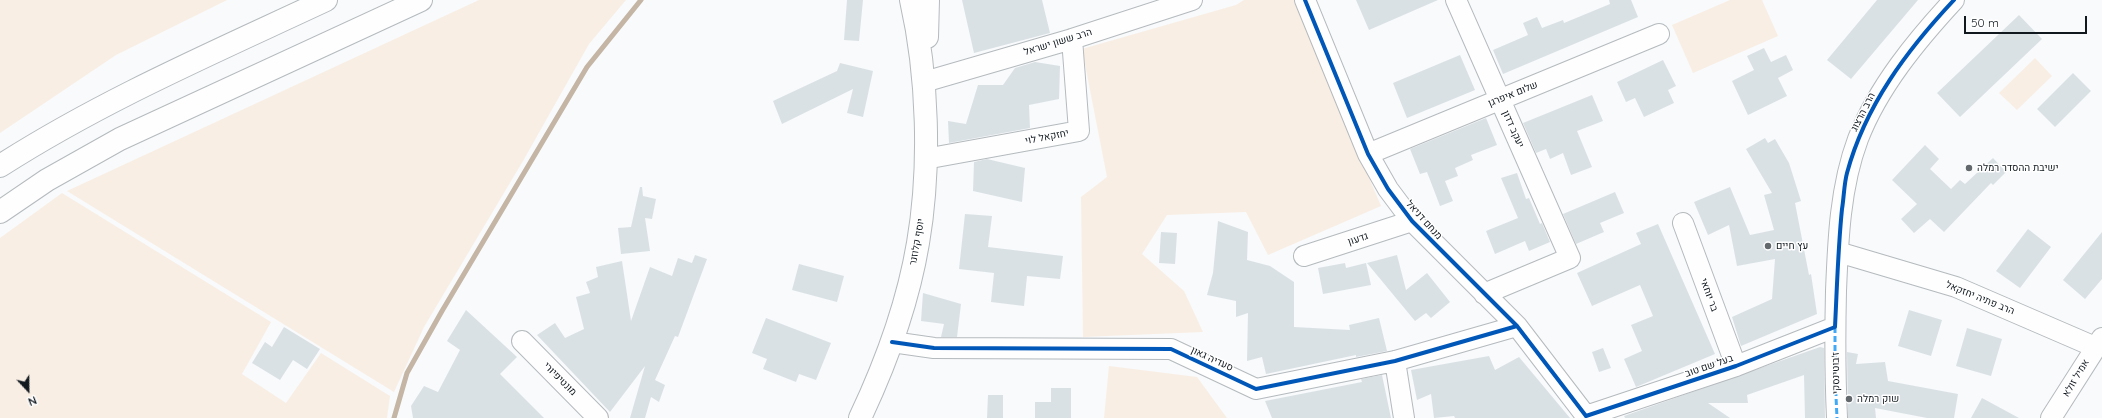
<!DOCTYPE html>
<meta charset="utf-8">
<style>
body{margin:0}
#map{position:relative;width:2102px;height:418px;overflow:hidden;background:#f8fafc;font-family:Quicksand,sans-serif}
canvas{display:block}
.north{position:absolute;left:8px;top:370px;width:40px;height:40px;-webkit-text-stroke:3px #fff;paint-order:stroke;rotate:158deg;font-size:11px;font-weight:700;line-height:16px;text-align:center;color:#11191f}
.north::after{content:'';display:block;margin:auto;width:14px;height:18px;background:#11191f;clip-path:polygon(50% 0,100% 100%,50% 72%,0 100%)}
.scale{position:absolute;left:1964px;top:16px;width:123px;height:18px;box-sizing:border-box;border:2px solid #11191f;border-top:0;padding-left:5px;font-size:12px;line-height:14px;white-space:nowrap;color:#11191f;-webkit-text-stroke:3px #fff;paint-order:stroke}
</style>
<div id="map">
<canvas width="2102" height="418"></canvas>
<div class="north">N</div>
<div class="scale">50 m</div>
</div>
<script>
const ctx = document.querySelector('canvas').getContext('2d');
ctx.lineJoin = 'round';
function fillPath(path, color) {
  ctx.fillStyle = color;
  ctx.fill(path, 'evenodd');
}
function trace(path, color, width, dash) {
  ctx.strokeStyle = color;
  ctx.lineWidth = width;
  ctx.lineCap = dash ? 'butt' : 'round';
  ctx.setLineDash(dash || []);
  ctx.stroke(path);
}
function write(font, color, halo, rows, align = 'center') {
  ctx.font = font + ' Quicksand,Heebo,sans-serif';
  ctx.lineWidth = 3;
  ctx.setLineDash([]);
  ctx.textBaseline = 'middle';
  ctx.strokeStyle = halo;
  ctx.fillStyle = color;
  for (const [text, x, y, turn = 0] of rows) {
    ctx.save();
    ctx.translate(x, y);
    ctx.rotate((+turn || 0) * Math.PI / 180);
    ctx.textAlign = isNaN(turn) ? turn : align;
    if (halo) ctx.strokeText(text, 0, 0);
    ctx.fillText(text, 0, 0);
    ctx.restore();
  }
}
fillPath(new Path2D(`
 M0,0H227L116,55L0,133Z
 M479,0H626L589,44L523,161L424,327L394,392L67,191Z
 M1244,0H1294L1381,206L1268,255L1246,212L1167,215L1142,254L1184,291L1203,332L1083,337L1081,197L1107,177L1082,49L1236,5Z
 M1730,0H1762L1778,36L1693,73L1672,25Z
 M2035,58L2052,76L2017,110L1999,93Z
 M62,193L271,322L242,374L286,403L321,353L390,396L387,418H0V238Z
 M1109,366L1197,377L1227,418H1104Z`), '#f9eee4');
trace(new Path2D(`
 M394,418L407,373L442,311L587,67L641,0`), '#c4b5a5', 5);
fillPath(new Path2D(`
 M847,0H863L859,41L844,40Z
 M962,0H1042L1050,33L974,53Z
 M1356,0H1438L1369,30Z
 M1609,0H1631L1638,17L1503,74L1493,50L1528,35L1523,23L1537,17L1542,28L1563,20L1564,23L1610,4Z
 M1877,0H1918L1851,79L1827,60Z
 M2019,15L2042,39L1960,117L1937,93Z
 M1764,48L1771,62L1786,55L1793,70L1778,78L1787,96L1748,115L1732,81L1754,70L1747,56Z
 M1460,55L1475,90L1407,118L1393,83Z
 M1663,60L1676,86L1668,90L1674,103L1644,117L1635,98L1626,102L1617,82Z
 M1035,62L1060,66L1059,99L1029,105L1030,128L949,143L948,121L966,124L978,85H1003L1015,68Z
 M840,63L873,71L863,117L847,113L853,89L782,124L773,101L837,71Z
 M2073,73L2091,91L2055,127L2037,109Z
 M1592,95L1603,121L1577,131L1592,167L1571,175L1563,153L1550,159L1546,149L1536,153L1523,123Z
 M1486,118L1497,145L1471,155L1473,160L1455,168L1458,176L1445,181L1453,201L1440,206L1427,172L1420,174L1410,149Z
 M1765,138L1768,143L1775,139L1789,163L1801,201L1795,203L1809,275L1811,274L1817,314L1741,346L1732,317L1772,299L1775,259L1737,266L1729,225L1708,235L1694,202L1730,187L1750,235L1774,230L1764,195L1772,193L1746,149Z
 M1925,145L1939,159L1930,169L1951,189L1960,180L1965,184L1993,158L2006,172L1993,185L1991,183L1944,232L1930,219L1914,233L1901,219L1917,204L1892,180Z
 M987,159L1025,168L1022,202L973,191L974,162Z
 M1517,173L1526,199L1529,198L1540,224L1542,223L1550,242L1529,251L1525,241L1495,254L1486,231L1518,218L1501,178Z
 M640,187H642L643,196L656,199L652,219L645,218L650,251L621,254L618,228L631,227Z
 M1615,192L1624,213L1600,223L1604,232L1576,244L1563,214Z
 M965,214L992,216L988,247L1063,256L1060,279L1027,276L1024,306L991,302L994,273L959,269Z
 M1218,221L1248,232L1247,260L1270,266L1294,282V327L1350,330L1349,325L1379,318L1387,351L1356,357V355L1266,374L1262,357L1247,361L1248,313L1236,317V301L1207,295L1213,273Z
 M1658,224L1715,354L1636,387L1624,359L1642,351L1631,325L1653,316L1640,285L1592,306L1577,273L1641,244L1636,233Z
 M2028,229L2051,247L2020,288L1996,271Z
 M1161,232L1177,233L1175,264L1159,263Z
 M2102,232V279L2085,299L2063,280Z
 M695,255L707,259L678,337L675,336L655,380L665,385L659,402L651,397L645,418H630L645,366L610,412L537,335L555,323L565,338L584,329L576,297L590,293L586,282L598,277L596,267L622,261L631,321L650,267L672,276L678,258L692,263Z
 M1397,255L1406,290L1427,273L1450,302L1431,318L1426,313L1415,321L1367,263Z
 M1345,263L1346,268L1366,263L1371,285L1323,294L1318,268Z
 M799,264L844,276L837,302L792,290Z
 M923,293L961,304L957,337H941L944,324L921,321Z
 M466,310L517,357L500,374L544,418H413L411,406L424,386L438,392L460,350L447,341Z
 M1909,310L1942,320L1931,356L1898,346Z
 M766,318L831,343L816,380L799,374L796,382L763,369L767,359L752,353Z
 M284,327L320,349L307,369L293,360L280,380L252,363L265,342L272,347Z
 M1967,328L2002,339L1991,376L1956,366Z
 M1820,347L1824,348L1825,418H1805L1804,375L1747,395L1748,403H1708L1730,418H1625L1624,416Z
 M1603,348L1611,368L1599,372L1592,352Z
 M1847,352L1858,354L1856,364L1885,362L1888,381L1958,394L1954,418H1927L1875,408L1876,418H1848Z
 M1489,356L1495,370L1519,357L1570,418H1455L1454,416L1434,418L1431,394L1417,400L1411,370Z
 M1382,375L1391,418H1272L1265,401L1362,382L1361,379Z
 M1051,388H1071V418H1035V402H1051Z
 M988,395H1003V418H987Z
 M1982,398L2019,418H1971Z`), '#dae1e5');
const minor = new Path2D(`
 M1305,0L1368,154L1388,189L1412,221L1517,326L1586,416
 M1456,0L1570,258L1484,294
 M924,82L1072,39L1192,0
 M1368,154L1659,34
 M925,159L1079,131L1072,39
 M1683,223L1736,366
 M1838,252L1956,287L2095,347
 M1304,256L1412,221
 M522,341L598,418
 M892,342L934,348L1171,349L1256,389L1395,361L1517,326
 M1395,361L1404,418
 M1586,416L1736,366L1835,327
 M1837,418C1835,375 1835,333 1836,291C1838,240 1840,187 1858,139C1878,87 1917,40 1954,0
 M2051,418L2102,338`);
const major = new Path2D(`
 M927,37L928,0
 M860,418C886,363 908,303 918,243C931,167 928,75 911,0`);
const highway = new Path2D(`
 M0,166C103,100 215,52 326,0
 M0,212L47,180L120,139L421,0`);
trace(minor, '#b5babd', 22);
trace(major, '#b5babd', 24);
trace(highway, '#b5babd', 24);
trace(minor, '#fefeff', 20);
trace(major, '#fefeff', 22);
trace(highway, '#fefeff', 22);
trace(new Path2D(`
 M1835,327V375L1837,418`), '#3fa9f5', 3, [6, 3]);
trace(new Path2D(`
 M1305,0L1368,154L1388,189L1412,221L1517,326L1586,416
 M892,342L934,348L1171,349L1256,389L1395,361L1517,326
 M1586,416L1736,366L1835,327C1837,288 1838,248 1842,209C1844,197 1844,184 1847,173C1865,106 1907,50 1954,0`), '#0057b8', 4);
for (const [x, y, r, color] of [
 [1969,168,4,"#62686c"],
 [1768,246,4,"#62686c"],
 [1849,399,4,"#62686c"]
]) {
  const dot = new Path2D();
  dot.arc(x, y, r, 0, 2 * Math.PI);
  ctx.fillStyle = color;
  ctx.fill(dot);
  trace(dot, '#fff', 1.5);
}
write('10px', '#11191f', '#fff', [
 ["הרב ששון ישראל",1058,42,-17],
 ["שלום איפרגן",1513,94,-22],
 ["הרב הרצוג",1863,112,-63],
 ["יעקב דדון",1513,129,66],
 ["יחזקאל לוי",1047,137,-11],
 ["מנחם דניאל",1424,220,48],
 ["גדעון",1358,239,-18],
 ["יוסף קלוזנר",917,242,-80],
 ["בר יוחאי",1709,295,70],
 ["הרב פתיה יחזקאל",1980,298,22],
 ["סעדיה גאון",1212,359,25],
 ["בעל שם טוב",1709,366,-19],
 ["ז'בוטינסקי",1836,373,-91],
 ["אמיל זולא",2076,378,-59],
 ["מונטיפיורי",560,379,45]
]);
write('10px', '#11191f', '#fff', [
 ["ישיבת ההסדר רמלה",1977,168],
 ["עץ חיים",1776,246],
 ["שוק רמלה",1857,399]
], 'left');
</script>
